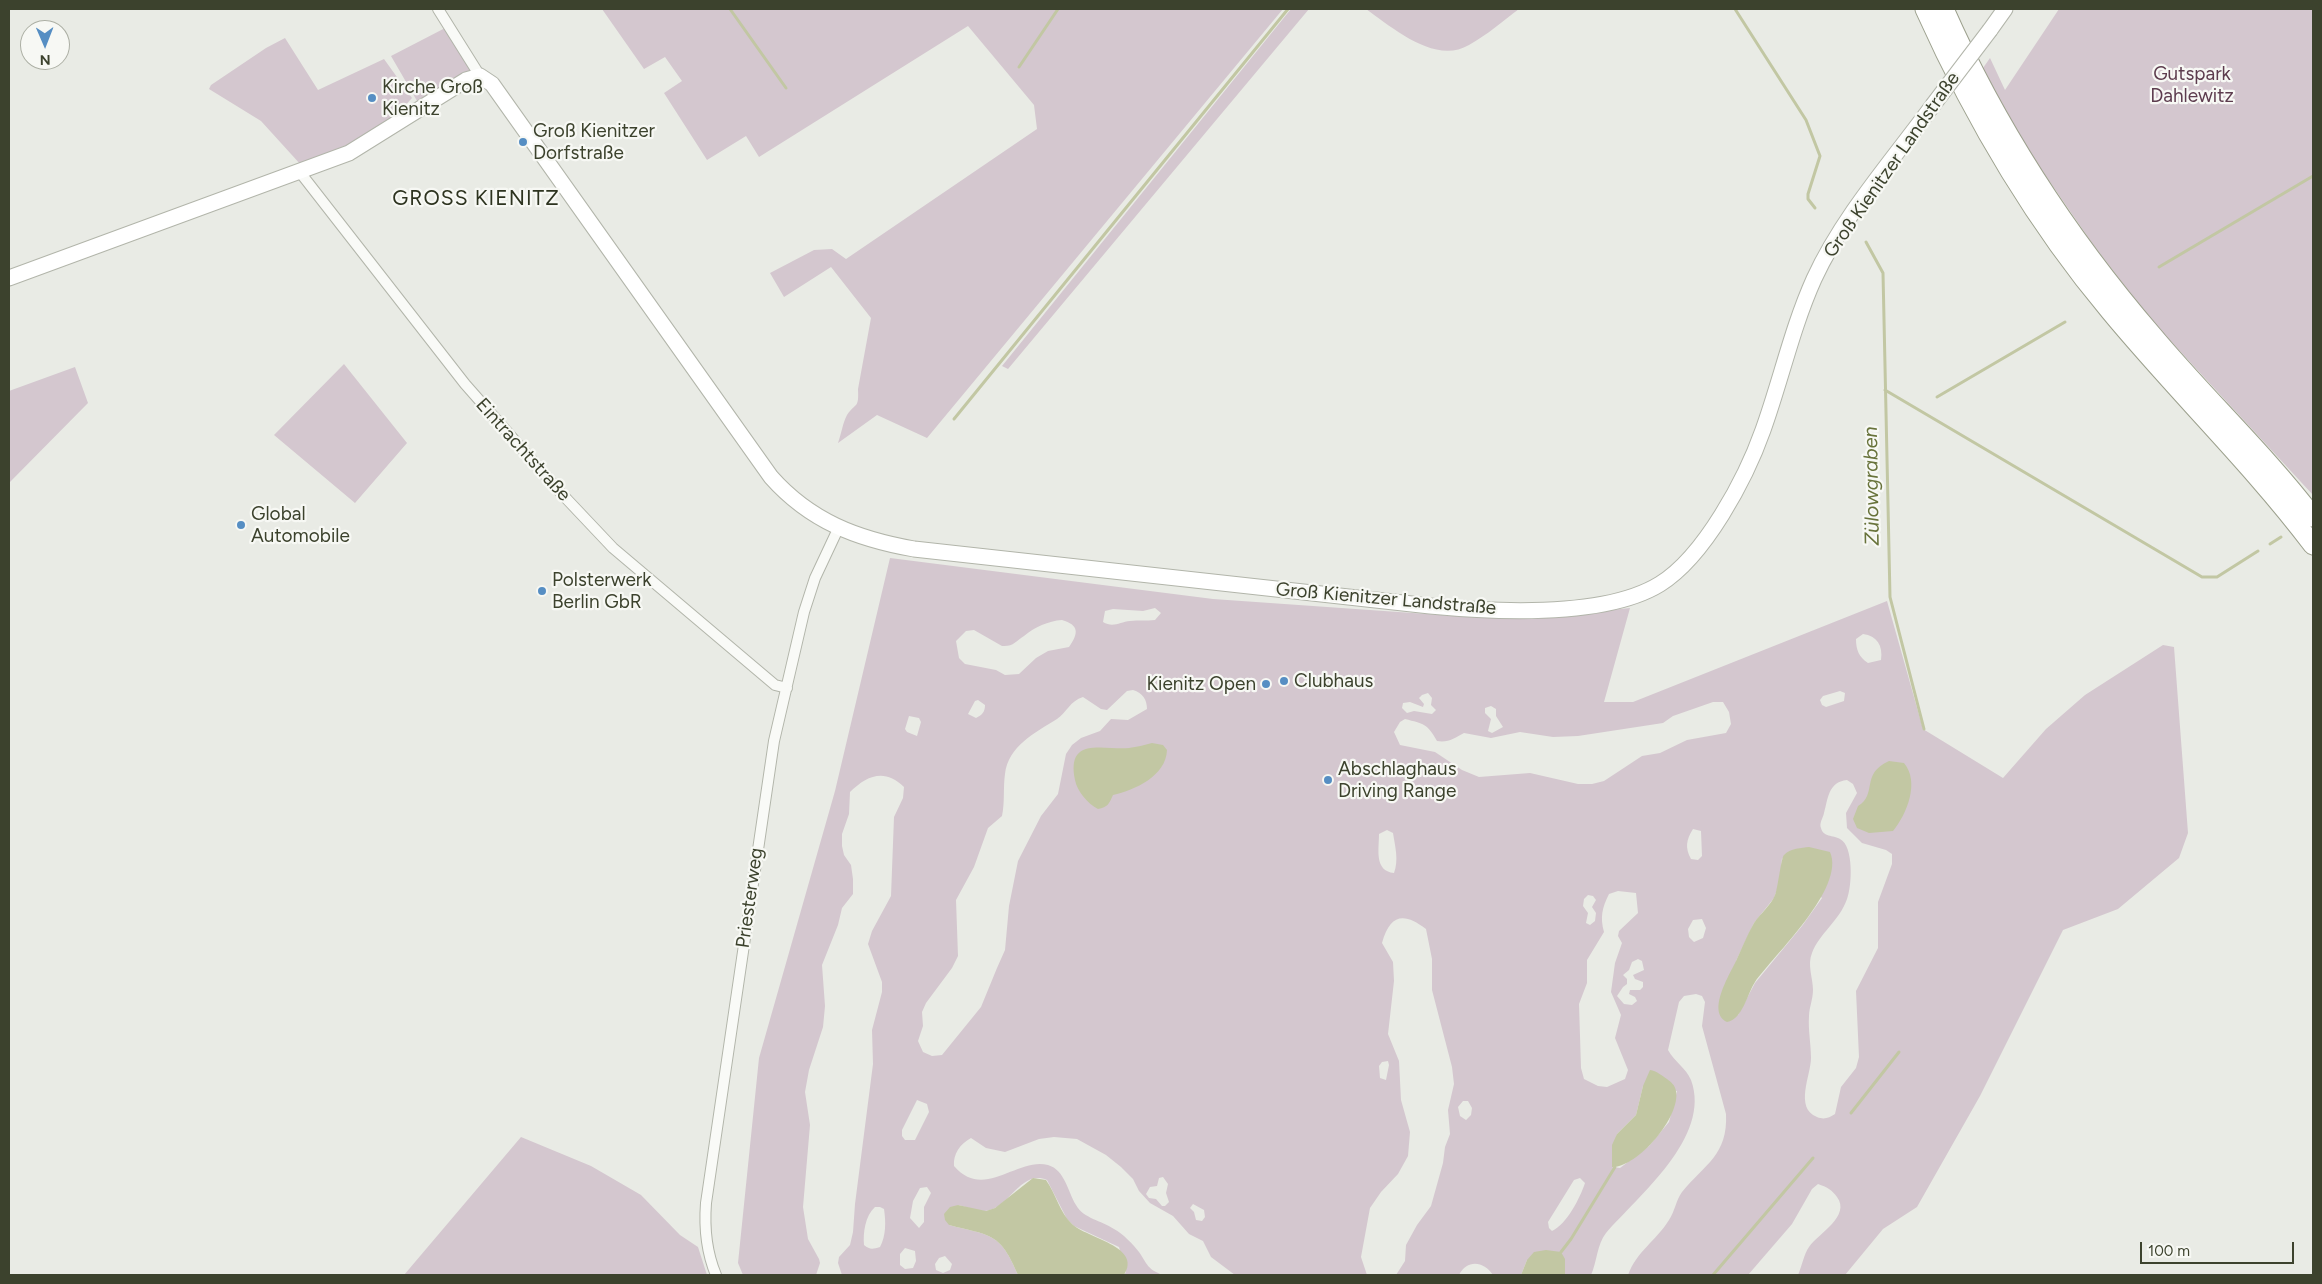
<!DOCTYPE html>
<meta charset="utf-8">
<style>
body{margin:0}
#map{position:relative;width:2322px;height:1284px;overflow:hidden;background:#e9ebe5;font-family:Figtree,sans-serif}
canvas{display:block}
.frame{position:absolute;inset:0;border:10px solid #3c422d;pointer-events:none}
.north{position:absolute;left:20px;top:20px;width:50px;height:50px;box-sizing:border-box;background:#f7f8f4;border:1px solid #acafa4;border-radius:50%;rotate:179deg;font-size:14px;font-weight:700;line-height:20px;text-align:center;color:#3c422d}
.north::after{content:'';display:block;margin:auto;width:18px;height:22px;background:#568ec3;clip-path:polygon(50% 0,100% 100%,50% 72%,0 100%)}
.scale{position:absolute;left:2140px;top:1242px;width:154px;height:22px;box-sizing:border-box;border:2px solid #3c422d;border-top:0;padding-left:6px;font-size:15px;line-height:18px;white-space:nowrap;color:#3c422d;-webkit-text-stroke:4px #f7f8f4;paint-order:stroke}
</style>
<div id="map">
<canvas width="2322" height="1284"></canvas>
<div class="frame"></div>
<div class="north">N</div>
<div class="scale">100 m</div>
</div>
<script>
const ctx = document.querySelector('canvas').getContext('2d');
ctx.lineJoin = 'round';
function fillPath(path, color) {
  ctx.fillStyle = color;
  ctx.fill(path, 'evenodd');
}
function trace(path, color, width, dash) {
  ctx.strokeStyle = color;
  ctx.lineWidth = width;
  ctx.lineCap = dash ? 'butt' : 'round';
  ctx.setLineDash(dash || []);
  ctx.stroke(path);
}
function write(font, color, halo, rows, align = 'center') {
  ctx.font = font + ' Figtree,sans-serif';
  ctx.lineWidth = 4.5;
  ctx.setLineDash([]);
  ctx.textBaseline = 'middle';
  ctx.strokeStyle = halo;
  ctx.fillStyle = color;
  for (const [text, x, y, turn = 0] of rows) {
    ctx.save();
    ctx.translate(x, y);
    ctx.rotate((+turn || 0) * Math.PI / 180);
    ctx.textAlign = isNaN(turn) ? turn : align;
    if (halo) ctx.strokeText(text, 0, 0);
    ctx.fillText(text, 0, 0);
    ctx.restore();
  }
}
fillPath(new Path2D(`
 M602,9H1283L927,438L877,415L838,443C841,435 843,422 847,415C856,402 859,409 858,389L871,318L831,267L784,297L770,273L814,250L832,249L846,259L1037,129L1034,105L968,26L759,157L746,136L707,160L664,93L682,81L665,57L644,69Z
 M1291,9H1309L1008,369L1002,366Z
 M1366,9H1519C1503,21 1487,35 1469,45C1435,65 1393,28 1366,9Z
 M2059,9H2313V495L2165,335L2128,290L2092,243L2023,143L1983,68L1990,58L2005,90Z
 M449,26L477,73L420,106L391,56Z
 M285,38L318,90L384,59L412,98C385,130 339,150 301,165L261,121L209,89L211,85L266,48Z
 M344,364L407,443L355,503L274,435Z
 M75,367L88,403L10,482L9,391Z
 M890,558L1213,599L1484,618L1543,617L1630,608L1604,702H1633L1887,601L1923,729L2003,778L2046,729L2085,695L2163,645L2174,647L2188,833L2179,858L2118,909L2063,930L1980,1096L1917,1207L1883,1229L1845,1275H1798C1802,1266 1804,1254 1809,1247C1819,1233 1851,1216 1837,1197C1832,1190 1827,1187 1818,1184L1812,1189L1792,1224L1748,1275H1628C1637,1251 1656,1241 1669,1220C1675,1211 1676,1200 1682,1192C1705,1164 1728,1155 1726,1114L1702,1026L1705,1002L1702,996L1696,994L1684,996L1679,1002L1668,1050C1674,1061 1686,1068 1691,1080C1712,1137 1638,1196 1606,1233C1597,1244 1597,1262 1591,1275H1565V1259L1527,1260L1521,1275H1493C1484,1261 1467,1259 1459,1275H1396L1405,1261L1406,1245L1417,1225L1431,1206L1443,1163L1445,1147L1450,1134L1448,1110L1454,1084L1452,1067L1432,990V959L1426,929C1404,912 1390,914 1382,943L1393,962L1394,981L1388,1034L1399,1061L1401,1100L1410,1132L1408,1156L1398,1174L1381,1192L1370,1208L1361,1257L1367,1275H1235L1211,1257L1203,1241L1189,1234L1173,1216L1150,1203L1139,1191L1133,1179L1121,1167L1106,1155L1077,1139L1054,1137L1039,1139L1005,1152L986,1148L971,1138C960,1144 953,1154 954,1166C984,1201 1017,1157 1048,1165C1065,1170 1068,1192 1076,1205C1084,1219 1101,1220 1114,1229C1123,1234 1133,1244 1139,1252C1148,1265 1147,1269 1163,1275H1124L1126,1272L1119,1247L1074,1226L1067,1219L1047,1180C1020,1169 1010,1209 985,1211C977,1211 966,1207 958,1205L949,1225C991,1236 1000,1232 1018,1275H842L838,1263L839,1257L850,1245L853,1232L855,1204L873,1064L872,1030L882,992V982L868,944L872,931L891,896L894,817L903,798L904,787C885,768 867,775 850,792L849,814L842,834V846L844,855L851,865L853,879V894L842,908L838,925L822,965L825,1006L823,1027L809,1070L805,1092L810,1125L803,1207L808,1239L819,1259L820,1263L816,1275H743L738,1263L759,1058L835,791ZM1155,608L1161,613L1155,620C1146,621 1139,620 1130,621C1120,622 1113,628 1103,622L1105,611L1113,609L1143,611ZM1062,620C1079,625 1079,633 1069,647L1048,651L1036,658L1019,674L1005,675L996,670L965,664L959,658L956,641L966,631L974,630L1002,646C1013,647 1016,641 1024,636C1035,627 1048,621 1062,620ZM1863,634C1877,636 1883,645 1881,660L1868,663C1859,657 1856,650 1856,639ZM1133,690C1143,693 1147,700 1147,709L1128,720L1111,719L1100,731L1081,738L1072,745L1066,754L1058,794L1041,816L1018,861L1009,906L1005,950L997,968L981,1007L942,1055L932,1056L923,1052L918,1041L923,1026L922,1012L926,1003L952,968L958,956L956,900L974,867L988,828L1002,816C1005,802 1003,788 1005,774C1008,746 1036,732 1057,719C1067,712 1070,701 1083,697L1101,709L1107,710L1127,691ZM1840,691L1845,693L1844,701L1826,707L1822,705L1820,700L1823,696ZM1428,693L1432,698L1431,705L1436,710L1432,714L1414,711L1407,713L1402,708L1403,703L1410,702L1423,707L1424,704L1419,698L1422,695ZM978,700L985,705C985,712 982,715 976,718L968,714L975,701ZM1713,702H1723L1729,712L1731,724L1726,733L1687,740L1660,753L1642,756L1604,781L1592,784H1578L1530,773L1479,777L1462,770L1435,752L1400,745L1394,732L1400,722L1405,719C1424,724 1427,723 1437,741C1448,743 1455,738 1464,733L1491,738L1520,732L1553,737L1578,736L1663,723L1673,716ZM1491,706L1496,709V716L1503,727L1492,733L1488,731L1491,719L1485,713V708ZM909,716L919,718L921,722L917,736L907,732L905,729ZM1847,780L1853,784L1857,793L1846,813L1847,828L1862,843L1886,850L1892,854V864L1878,902V948L1856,991L1859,1057L1856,1068L1841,1087L1835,1114C1829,1118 1824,1120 1817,1117C1794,1108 1811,1075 1811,1058C1811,1044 1808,1030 1809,1016C1809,1008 1813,999 1813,990C1813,978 1807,965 1812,953C1819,934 1840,920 1847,899C1852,886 1854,846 1840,839C1833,835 1823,837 1821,828C1819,823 1823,818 1824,813C1828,799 1828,782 1847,780ZM1693,829L1701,831L1702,856L1698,860L1691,859C1685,848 1686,840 1693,829ZM1387,830L1393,833C1395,846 1399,860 1394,873C1374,871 1379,849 1379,834ZM1782,858L1822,898L1802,926L1755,983L1738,1015L1736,961L1754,923L1774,898L1780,881ZM1618,891L1636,893L1638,913L1619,931L1618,936L1622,943L1615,963L1611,992L1621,1015L1615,1038L1628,1070L1625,1079L1607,1087L1598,1086L1584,1079L1581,1068L1579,1004L1587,983V960L1604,932C1600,917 1602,908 1609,894ZM1588,895L1593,896L1596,900L1592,907L1596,913L1595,921L1590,925L1586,923L1588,913L1583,906L1584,899ZM1702,919L1706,928L1703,938L1694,942L1689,937L1688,929L1693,920ZM1638,959L1642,961L1644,970L1633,975L1635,979L1643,982V987L1640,990H1630L1629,994L1635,997L1637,1001L1632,1005L1624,1004L1617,996L1623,987L1627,984V979L1623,975L1629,970L1632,962ZM1388,1061L1389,1065L1386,1080L1380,1078L1379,1066L1382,1062ZM1643,1086L1677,1091L1669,1122L1649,1146L1620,1168L1612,1167L1617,1134L1636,1115ZM917,1100L927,1104L929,1112L915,1140H905L902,1136V1130ZM1463,1101H1468L1472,1108L1471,1115L1466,1120L1460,1116L1458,1107ZM1163,1177L1168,1184L1166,1193L1169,1202L1165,1206H1162L1156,1199L1149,1198L1146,1194L1150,1187L1157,1186L1159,1178ZM1580,1178L1585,1183C1580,1198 1567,1224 1552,1231L1549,1228L1548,1222L1574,1180ZM927,1187L931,1193L924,1207V1222L919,1228L910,1218L913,1201L920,1188ZM1193,1204L1204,1210L1205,1217L1202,1221L1196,1220L1194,1212L1190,1208ZM875,1207H880L884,1209C886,1222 886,1236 880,1247C873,1249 870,1250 864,1245C863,1233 865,1216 875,1207ZM905,1248L915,1251L916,1261L913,1268L905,1269L900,1265V1254ZM945,1256L952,1264L950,1270L943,1273L936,1270L935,1264L939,1258Z
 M521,1137L591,1166L641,1195L680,1235L698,1247L707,1275H404Z`), '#d4c7cf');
fillPath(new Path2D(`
 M1152,743L1163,745L1167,750C1166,776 1135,790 1113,795C1109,804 1108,807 1098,809C1088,804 1077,791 1075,780C1066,736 1103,750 1129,748C1137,747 1144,745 1152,743Z
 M1889,761L1904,763C1920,782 1907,814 1893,831L1869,833L1857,828L1853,819L1858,806C1878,794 1860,774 1889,761Z
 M1809,847L1830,852C1846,888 1774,955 1755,982C1747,994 1743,1019 1727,1022C1706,1012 1730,974 1736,961C1742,948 1747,935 1754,923C1761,913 1771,905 1775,895C1778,887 1781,858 1784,855C1790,848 1802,848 1809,847Z
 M1650,1070C1657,1071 1661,1075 1667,1079C1671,1082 1675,1085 1676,1091C1681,1117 1637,1168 1612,1167V1145L1617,1134L1636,1115L1643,1086Z
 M1033,1178L1046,1180C1056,1194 1060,1213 1072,1224C1086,1238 1143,1246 1124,1275H1018C1000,1232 991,1236 949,1225L945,1220L944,1214L950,1207L958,1205L986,1211L995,1208Z
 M1546,1250L1561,1252L1565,1259V1275H1521L1527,1260L1534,1252Z`), '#c2c7a3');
trace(new Path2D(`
 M730,9L786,88
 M1735,9L1806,120L1820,156L1808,194V199L1815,208
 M1019,67L1058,9
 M1866,242L1883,273L1890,597L1924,729
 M2159,267L2313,176
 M1885,390L2202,577H2217L2258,551
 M1937,397L2065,322
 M954,419L1288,9
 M2270,544L2281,537
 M1851,1113L1899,1052
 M1561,1252L1571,1239L1615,1167
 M1713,1275L1813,1158`), '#c2c7a3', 3);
const street = new Path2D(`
 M438,9L480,76
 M299,171L465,384L561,493L613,548L775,685L787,688
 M716,1275C706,1251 704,1229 706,1203L774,741L804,612L815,578L838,529`);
const secondary = new Path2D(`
 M1990,30L2005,9
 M9,278L349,153L466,80L480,76L492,84L771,477C810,521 857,539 914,549L1430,606C1494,612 1605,618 1660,584C1705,556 1746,478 1763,430C1781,380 1792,328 1814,279C1843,216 1892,161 1933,105`);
const highway = new Path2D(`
 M1925,9C1974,118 2033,219 2110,311C2176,391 2251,463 2313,545
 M1944,9C1997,129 2067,236 2153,336C2205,398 2264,453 2313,517`);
trace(street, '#b2b5aa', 12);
trace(secondary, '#b2b5aa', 17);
trace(highway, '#9ca08d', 21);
trace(street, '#f9faf7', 10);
trace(secondary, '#fff', 15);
trace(highway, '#fff', 19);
const secondaryBridge = new Path2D(`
 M1933,105L1990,30`);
trace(secondaryBridge, '#b2b5aa', 17, []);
trace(secondaryBridge, '#fff', 15);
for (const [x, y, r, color] of [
 [372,98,5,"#568ec3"],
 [523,142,5,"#568ec3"],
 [241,525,5,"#568ec3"],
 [542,591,5,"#568ec3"],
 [1284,681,5,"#568ec3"],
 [1266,684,5,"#568ec3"],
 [1328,780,5,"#568ec3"]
]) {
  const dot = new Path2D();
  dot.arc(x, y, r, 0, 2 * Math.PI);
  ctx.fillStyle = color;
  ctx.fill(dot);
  trace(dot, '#f7f8f4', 2);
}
write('19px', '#5d3c4e', '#f7f8f4', [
 ["Gutspark",2192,74],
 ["Dahlewitz",2192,96]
]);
write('19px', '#3c422d', '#f7f8f4', [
 ["Kirche Groß",382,87],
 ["Kienitz",382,109],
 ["Groß Kienitzer",533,131],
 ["Dorfstraße",533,153],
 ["Global",251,514],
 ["Automobile",251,536],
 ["Polsterwerk",552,580],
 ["Berlin GbR",552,602],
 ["Clubhaus",1294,681],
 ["Kienitz Open",1256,684,"right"],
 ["Abschlaghaus",1338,769],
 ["Driving Range",1338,791]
], 'left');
write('19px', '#3c422d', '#f7f8f4', [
 ["Groß Kienitzer Landstraße",1892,165,-55],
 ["Eintrachtstraße",523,450,48],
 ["Groß Kienitzer Landstraße",1386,599,5],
 ["Priesterweg",750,898,-82]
]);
write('italic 20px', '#68733b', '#f7f8f4', [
 ["Zülowgraben",1872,486,-91]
]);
ctx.letterSpacing = '1px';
write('21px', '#2d331f', '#f7f8f4', [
 ["GROSS KIENITZ",476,199]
]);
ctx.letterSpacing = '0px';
</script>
